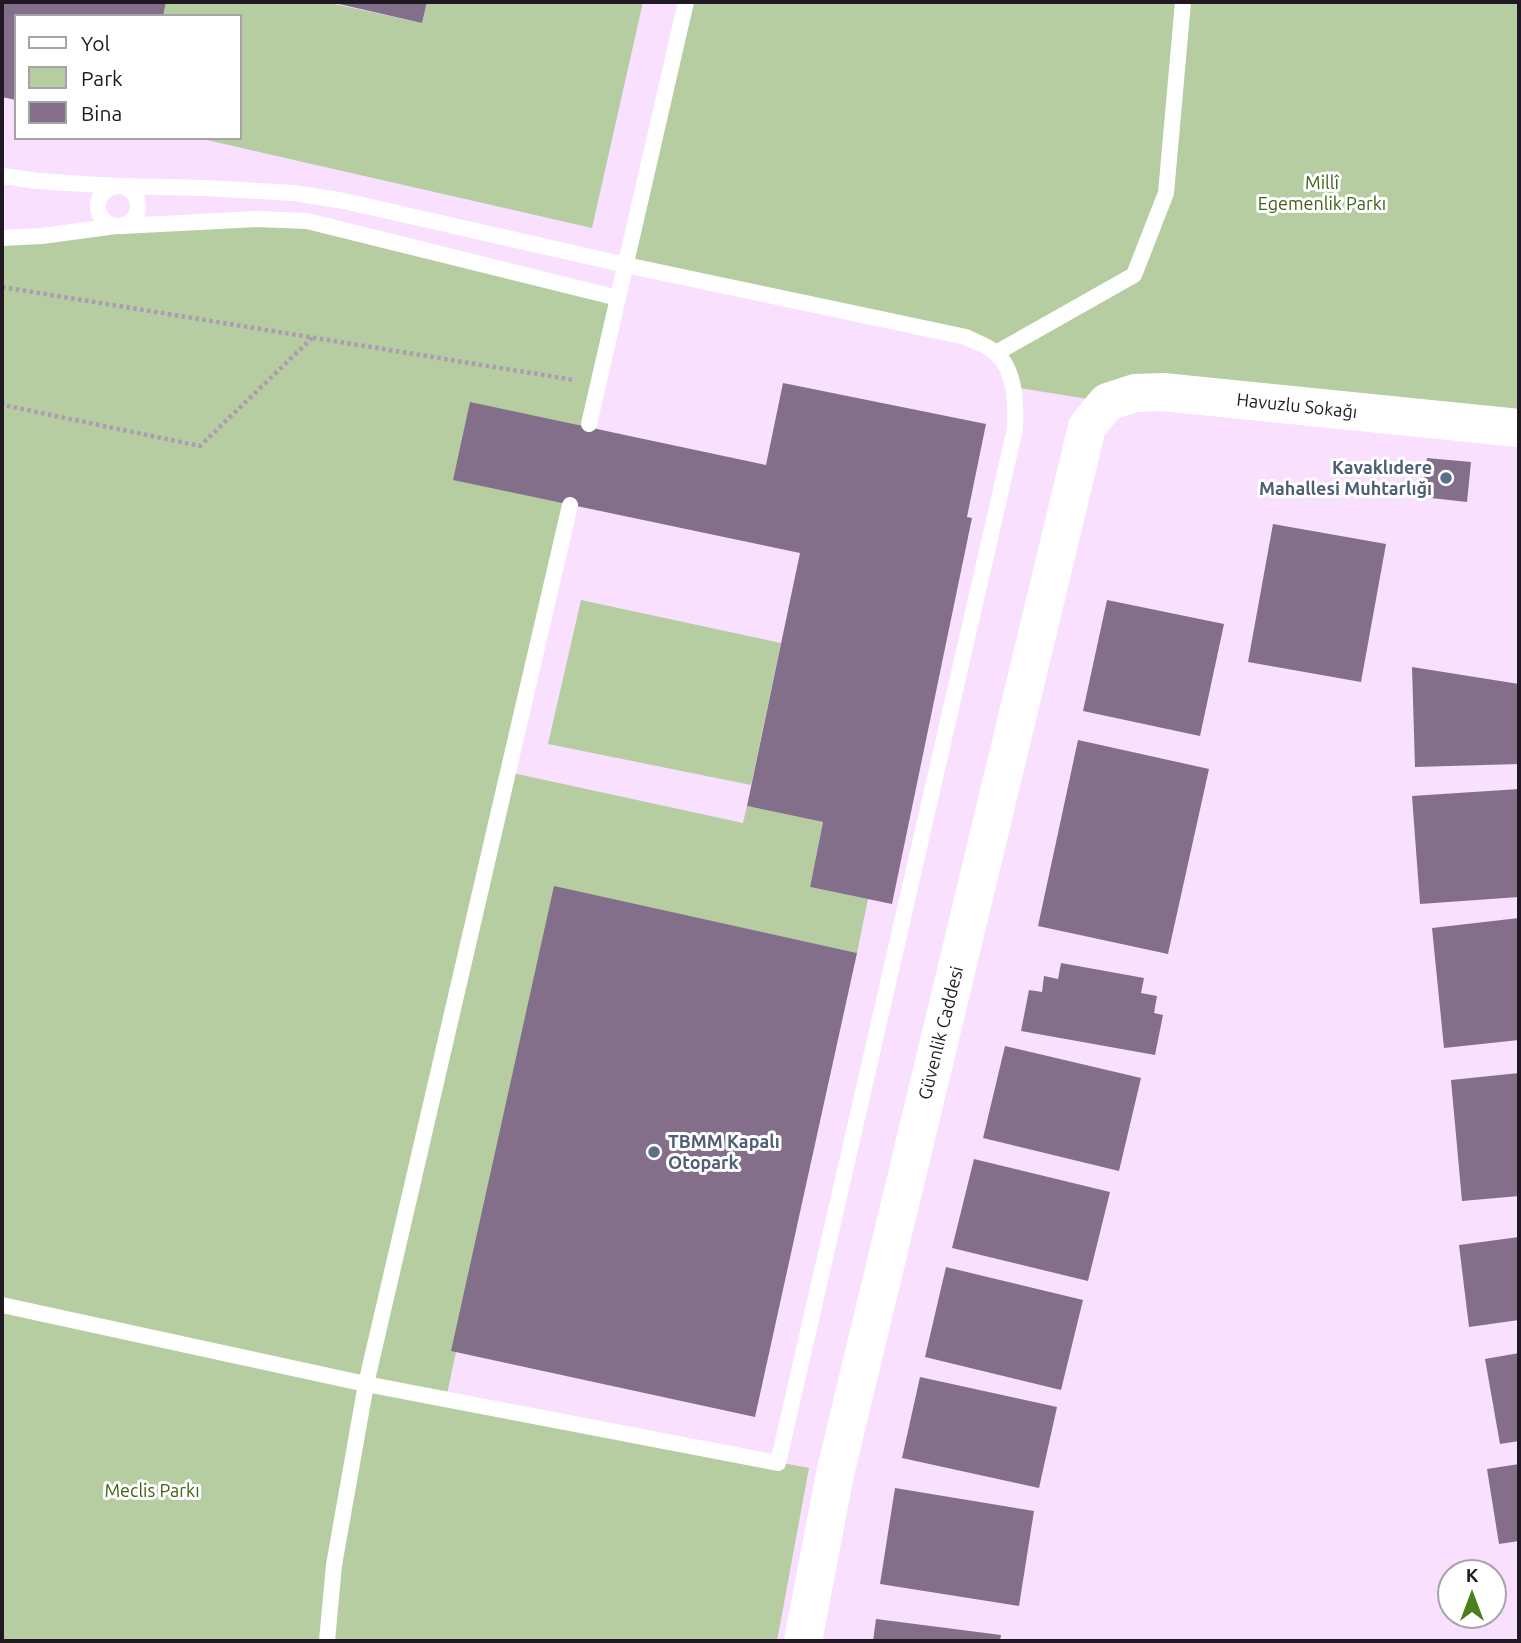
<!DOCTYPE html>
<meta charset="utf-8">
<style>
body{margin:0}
#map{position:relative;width:1521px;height:1643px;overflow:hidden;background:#f8e0fe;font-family:Ubuntu,sans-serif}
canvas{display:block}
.frame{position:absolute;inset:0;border:4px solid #201823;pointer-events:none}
.legend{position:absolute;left:14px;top:14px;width:228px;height:126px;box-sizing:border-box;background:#fff;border:2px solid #a6a3a7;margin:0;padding:9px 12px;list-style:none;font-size:21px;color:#201823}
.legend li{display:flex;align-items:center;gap:14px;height:35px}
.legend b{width:35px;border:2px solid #a6a3a7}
.north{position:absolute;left:1437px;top:1559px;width:70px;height:70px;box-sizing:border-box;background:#fff;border:2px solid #a6a3a7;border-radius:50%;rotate:0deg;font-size:19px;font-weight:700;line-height:28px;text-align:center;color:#201823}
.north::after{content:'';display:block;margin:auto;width:24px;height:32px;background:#488019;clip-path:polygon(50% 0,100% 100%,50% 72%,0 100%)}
</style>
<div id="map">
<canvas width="1521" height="1643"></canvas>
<div class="frame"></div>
<ul class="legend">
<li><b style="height:9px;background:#fff"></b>Yol</li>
<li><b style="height:19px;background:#b5cda1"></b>Park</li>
<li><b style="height:19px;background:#846f8a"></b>Bina</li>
</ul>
<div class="north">K</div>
</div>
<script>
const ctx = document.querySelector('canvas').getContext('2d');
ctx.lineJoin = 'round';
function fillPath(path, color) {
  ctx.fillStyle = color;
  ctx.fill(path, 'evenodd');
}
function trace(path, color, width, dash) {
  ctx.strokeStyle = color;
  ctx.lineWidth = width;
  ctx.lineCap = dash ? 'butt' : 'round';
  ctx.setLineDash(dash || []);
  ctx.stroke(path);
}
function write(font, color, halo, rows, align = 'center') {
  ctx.font = font + ' Ubuntu,sans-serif';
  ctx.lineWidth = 6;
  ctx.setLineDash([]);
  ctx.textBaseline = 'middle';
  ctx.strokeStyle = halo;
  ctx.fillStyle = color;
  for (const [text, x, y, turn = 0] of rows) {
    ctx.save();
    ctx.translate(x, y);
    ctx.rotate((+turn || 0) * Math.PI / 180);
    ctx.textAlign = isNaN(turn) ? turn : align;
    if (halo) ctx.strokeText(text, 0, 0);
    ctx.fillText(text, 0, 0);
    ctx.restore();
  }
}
fillPath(new Path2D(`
 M166,2H325L422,23L427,2H643L592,228L198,138H240V16H163Z
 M686,2H1519V428L1107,402L1013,387L1006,368L966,337L626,265Z
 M307,221L618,298L508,772L743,823L747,806L823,822L810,887L868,899L857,953L554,887L446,1399L809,1468L777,1641H2V238Z
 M581,600L781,643L751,785L548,744Z`), '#b5cda1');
fillPath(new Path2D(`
 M2,2H166L163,16H16V100L2,97Z
 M330,2H427L422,23Z
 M783,383L986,424L967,517L972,518L892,904L810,887L823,822L747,806L800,553L453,480L470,402L766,465Z
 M1427,458L1471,462L1467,502L1422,497Z
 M1273,524L1386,544L1361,682L1248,662Z
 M1107,600L1224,624L1200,736L1083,711Z
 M1412,667L1519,684V764L1415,767Z
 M1078,740L1209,769L1168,954L1038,926Z
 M1519,789V897L1420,904L1412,796Z
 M554,886L857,953L755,1417L451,1351Z
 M1519,918V1040L1444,1048L1432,928Z
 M1061,963L1144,978L1141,993L1157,996L1154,1013L1163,1015L1155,1055L1021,1031L1029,990L1042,992L1044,976L1058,979Z
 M1005,1046L1141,1078L1119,1171L983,1138Z
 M1519,1073V1196L1462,1201L1451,1080Z
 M974,1159L1110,1192L1088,1281L952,1248Z
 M1519,1237V1320L1469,1327L1459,1245Z
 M946,1267L1083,1300L1061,1390L925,1357Z
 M1519,1353V1441L1500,1444L1485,1359Z
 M920,1377L1057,1407L1039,1488L902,1458Z
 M1519,1464V1541L1499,1544L1487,1469Z
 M895,1488L1034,1511L1019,1606L880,1584Z
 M876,1619L1001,1635L1000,1641H873Z`), '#846f8a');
trace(new Path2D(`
 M2,287L574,380
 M2,402L3,405L200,446L312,338`), '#ad9bb2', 4.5, [3.5, 3.5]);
trace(new Path2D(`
 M2,176L38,181L116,186
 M98 206a20 20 0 1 1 40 0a20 20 0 1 1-40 0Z
 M122,226L257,219L307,221L618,298
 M2,238L42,236L116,226
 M996,353L1134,275L1166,193L1183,2
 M589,424L686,2
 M2,1305L366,1384L778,1463L1015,429C1016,405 1016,371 996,353C989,346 975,342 966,337L626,265L344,201L294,193L206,188L122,186
 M327,1641L334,1565L366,1384L570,505`), '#fff', 16);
trace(new Path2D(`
 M803,1641L835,1474L1087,427L1107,402L1135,393L1163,392L1519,428`), '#fff', 38);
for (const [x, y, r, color] of [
 [1446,478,7,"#5c6f8a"],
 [654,1152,7,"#5c6f8a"]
]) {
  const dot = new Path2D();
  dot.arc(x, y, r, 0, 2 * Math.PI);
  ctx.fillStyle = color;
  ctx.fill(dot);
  trace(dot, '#fff', 2.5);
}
write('18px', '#3f6113', '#fff', [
 ["Millî",1322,183],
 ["Egemenlik Parkı",1322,204],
 ["Meclis Parkı",152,1491]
]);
write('18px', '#201823', '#fff', [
 ["Havuzlu Sokağı",1297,406,6],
 ["Güvenlik Caddesi",941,1033,-76]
]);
write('bold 18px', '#4e5e75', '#fff', [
 ["Kavaklıdere",1432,468],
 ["Mahallesi Muhtarlığı",1432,489],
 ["TBMM Kapalı",668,1142,"left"],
 ["Otopark",668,1163,"left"]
], 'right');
</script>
